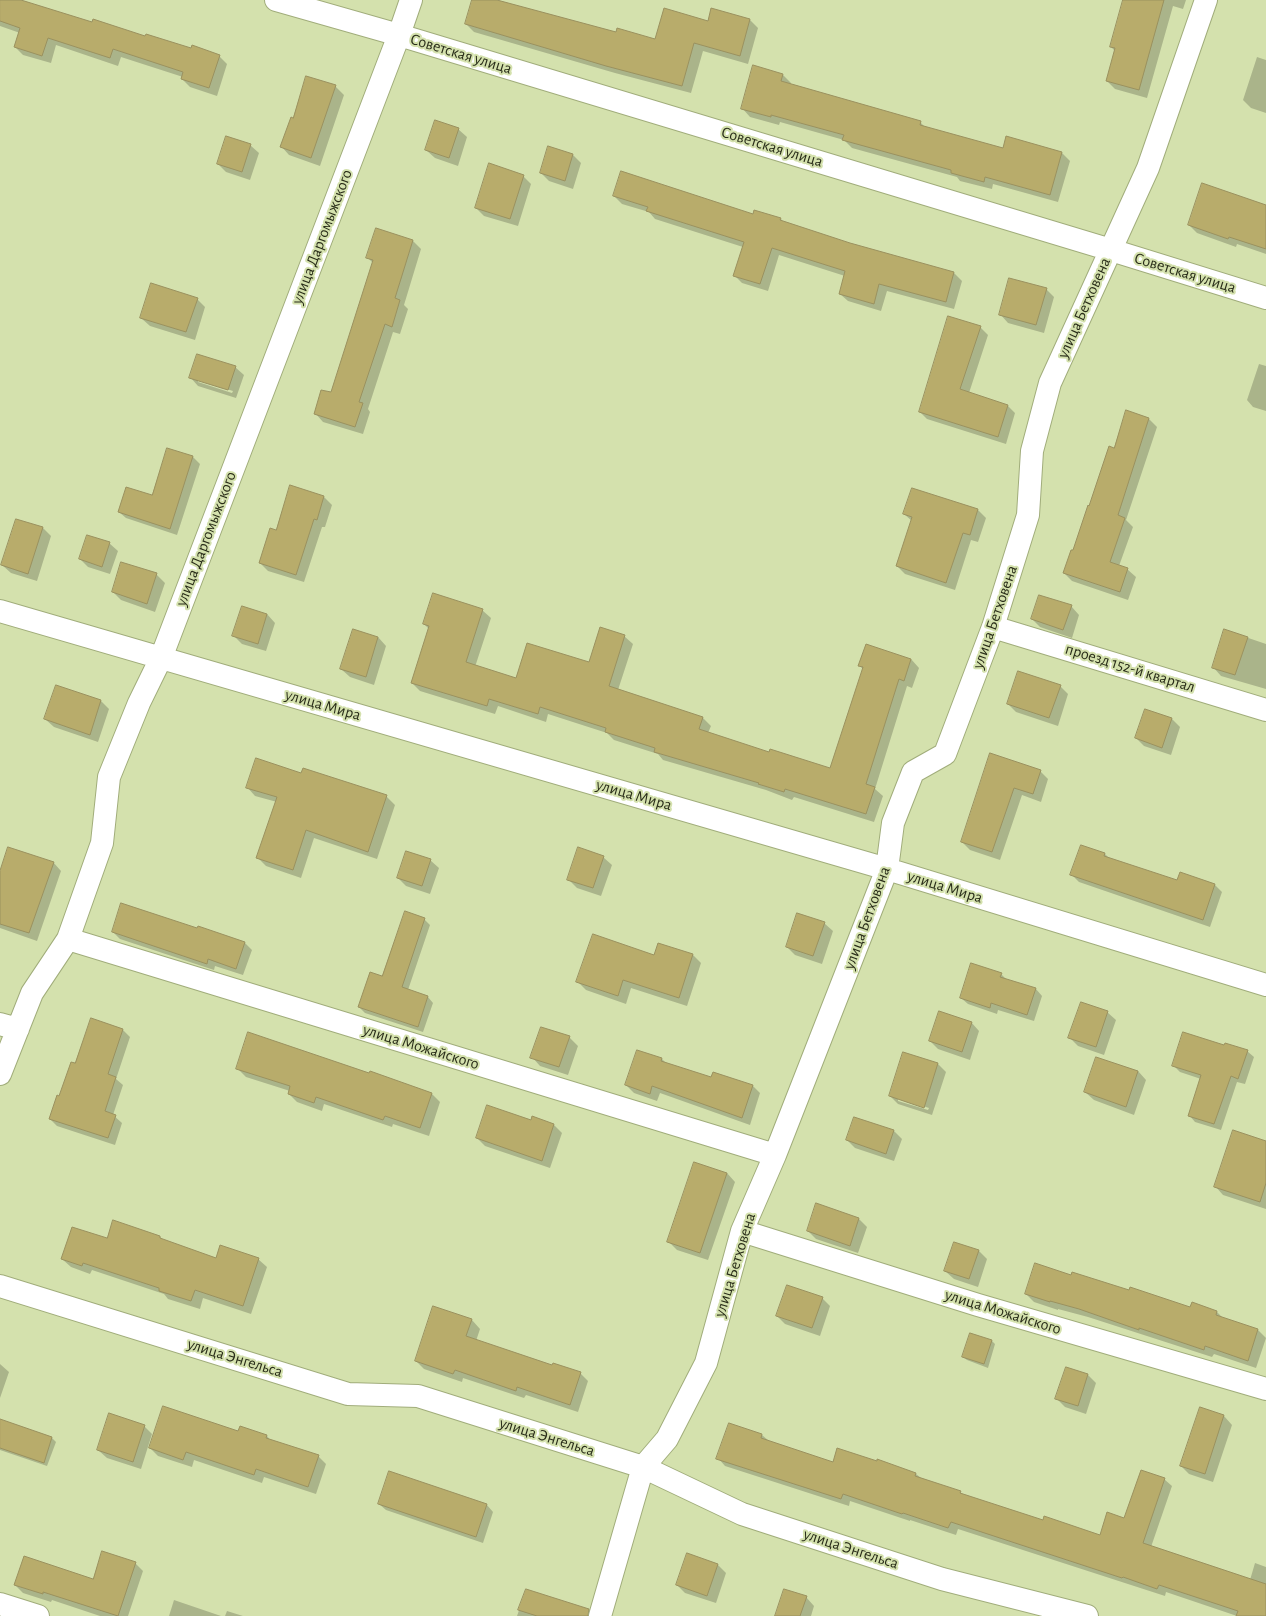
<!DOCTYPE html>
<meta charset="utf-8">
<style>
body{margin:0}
canvas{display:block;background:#d4e1ad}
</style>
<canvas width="1266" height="1616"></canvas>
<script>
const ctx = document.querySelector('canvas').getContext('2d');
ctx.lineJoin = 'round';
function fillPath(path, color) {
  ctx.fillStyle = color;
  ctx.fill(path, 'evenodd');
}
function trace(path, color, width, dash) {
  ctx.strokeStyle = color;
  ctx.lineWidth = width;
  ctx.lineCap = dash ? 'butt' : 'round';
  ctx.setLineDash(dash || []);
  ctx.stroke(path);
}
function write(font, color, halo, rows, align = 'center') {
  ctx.font = font + ' "Alegreya Sans",sans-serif';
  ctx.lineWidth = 4;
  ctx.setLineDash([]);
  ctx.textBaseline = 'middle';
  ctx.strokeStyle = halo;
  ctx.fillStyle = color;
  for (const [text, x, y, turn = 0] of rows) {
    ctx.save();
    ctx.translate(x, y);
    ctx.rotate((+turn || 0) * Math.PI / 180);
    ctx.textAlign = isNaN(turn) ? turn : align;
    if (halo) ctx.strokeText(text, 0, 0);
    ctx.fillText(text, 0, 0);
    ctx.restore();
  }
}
fillPath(new Path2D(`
 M0,0H17L93,23L219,56L227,64L217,96L190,87L182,79L183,77L121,57L118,66L56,45L51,63L23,55L15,47L20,33L0,26Z
 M473,0H494L617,33L656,40L708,22L712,9L750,20L758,28L748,64L703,51L691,93L615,73L474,32L466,24Z
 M1133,0H1186L1183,9L1173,6L1147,98L1115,89L1107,81L1115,51L1111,47Z
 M1257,57L1266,60V113L1251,108L1243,100Z
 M783,75L791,83L790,85L920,122L926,128L1003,150L1007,138L1062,153L1070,161L1058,202L993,184L992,189L960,181L957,177L852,148L844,140L780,122L779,125L750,117L742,108Z
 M335,86L344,95L320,166L289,155L281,146Z
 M458,129L467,137L458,166L435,158L426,150Z
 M250,145L259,153L250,180L226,172L218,164Z
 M549,147L573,155L581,163L573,189L549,181L541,173Z
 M523,176L531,184L518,226L484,216L476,208Z
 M614,196L753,215L755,211L781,219L784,223L850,244L954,273L962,281L954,309L887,291L881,311L848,301L840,294L845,276L779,255L768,291L742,283L734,275L743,247L655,219L649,212L622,204Z
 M1266,208V254L1237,244L1236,247L1197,233L1189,225Z
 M376,229L413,241L421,249L404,305L408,309L400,334L393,332L368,409L370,412L363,434L323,422L315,413L331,394L373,263L367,257Z
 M1046,289L1054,297L1044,333L1008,323L1000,314Z
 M197,299L205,307L195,340L150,326L141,318Z
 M980,327L988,335L969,393L1008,406L1015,413L1006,444L927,419L920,412Z
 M1259,364L1266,366V411L1253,407L1247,400Z
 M235,367L244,375L236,398L198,386L190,377ZM198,380L233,391L232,393L198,382Z
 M1127,411L1149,419L1157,427L1126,520L1133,527L1119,566L1127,569L1136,577L1128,600L1072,581L1064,573L1115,449Z
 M167,449L193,457L200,464L177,535L126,518L119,512L152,496Z
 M324,497L332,505L325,527H322L304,582L268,571L260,563L277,532Z
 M978,510L986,518L978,542L971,540L955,590L905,574L897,566L912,521L904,514Z
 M43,528L51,536L37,581L11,573L2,565Z
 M109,543L118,551L110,574L88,567L80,559Z
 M156,574L165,583L155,612L121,600L113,592Z
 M1071,606L1079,615L1072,638L1040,627L1032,619Z
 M482,610L491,618L475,667L516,680L590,664L624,636L633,644L618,690L702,717L711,726L708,733L769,754L831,769L863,669L860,666L911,659L919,668L912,688L907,686L875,789L883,796L874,822L794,797L792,800L766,790L663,760L658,754L614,740L607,733L548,714L546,722L498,706L495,714L420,691L412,683L429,629L424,624Z
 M267,614L275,623L266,651L242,644L233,635Z
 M1225,630L1266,644V689L1221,676L1213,667Z
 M378,637L386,646L374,685L350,677L341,669Z
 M56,686L101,701L109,709L98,742L54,727L45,719Z
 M1060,686L1068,694L1058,726L1016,712L1008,704Z
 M1145,710L1172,719L1180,727L1171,755L1144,746L1136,738Z
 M990,754L1040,771L1048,779L1041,802L1022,795L1000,860L970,850L962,842Z
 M301,774L386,796L395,805L377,859L314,838L301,878L266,866L258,858L277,802L255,796L247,787Z
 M1081,846L1105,854L1110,859L1178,881L1215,885L1222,892L1210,927L1079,882L1072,875Z
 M603,857L612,865L601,896L577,888L569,880Z
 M430,860L439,868L430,894L406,886L398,878Z
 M53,862L61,871L37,941L0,928V874Z
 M424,919L430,925L408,990L428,997L433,1003L423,1032L365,1013L359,1007L383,978Z
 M824,923L833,931L822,964L795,955L787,947Z
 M198,929L245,943L252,950L243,975L215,966L214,970L120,939L113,932Z
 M659,944L693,955L701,963L687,1006L631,988L626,1004L586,990L578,982L655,956Z
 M1001,974L1007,980L1036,989L1042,996L1034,1021L998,1010L997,1014L968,1004L961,998Z
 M1107,1012L1116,1020L1104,1055L1078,1046L1070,1038Z
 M91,1019L123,1030L130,1037L116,1079L123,1085L113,1115L122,1123L115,1145L57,1126L50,1119L76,1065Z
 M971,1022L979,1031L970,1060L938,1049L930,1041Z
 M569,1037L578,1046L568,1075L540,1066L532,1057Z
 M1225,1046L1247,1051L1254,1057L1245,1084L1237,1082L1221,1130L1195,1122L1189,1115L1201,1079L1180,1072L1173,1065Z
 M904,1053L938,1064L946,1072L932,1115L898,1104L890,1096ZM898,1098L929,1108L928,1110L898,1101Z
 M1097,1058L1138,1071L1146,1080L1134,1115L1094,1100L1085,1092Z
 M662,1059L667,1064L712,1078L753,1086L760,1093L750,1125L660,1093L657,1101L634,1093L626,1085Z
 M237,1068L370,1074V1072L432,1094L440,1102L429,1136L393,1124L392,1127L324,1104L322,1111L297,1102L289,1094L290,1091L246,1077Z
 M531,1121L554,1125L562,1133L550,1168L485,1146L477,1138Z
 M894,1131L902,1139L894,1161L855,1148L847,1140Z
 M1266,1142V1209L1223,1195L1215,1186Z
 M727,1173L735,1182L708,1260L677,1250L669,1242Z
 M817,1205L859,1219L867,1227L858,1253L816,1239L808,1231Z
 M160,1237L164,1241L216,1259H258L267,1267L251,1314L203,1298L200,1309L168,1299L164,1294L92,1270L90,1274L71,1267L62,1259L107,1239Z
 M979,1251L987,1259L978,1287L954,1279L945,1271Z
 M1072,1276L1191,1309L1217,1312L1223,1318L1258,1330L1266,1338L1256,1368L1214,1354L1212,1357L1088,1317L1058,1309V1310L1034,1302L1026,1294Z
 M822,1298L830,1306L820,1336L785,1324L777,1316Z
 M434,1308L472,1320L480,1329L476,1341L553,1366L580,1373L588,1381L578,1412L526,1395L524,1398L463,1378L462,1382L424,1369L416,1361Z
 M992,1341L995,1344L988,1368L967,1360L963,1357Z
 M0,1364L9,1372L0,1398Z
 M1067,1368L1088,1375L1096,1383L1086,1414L1065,1407L1057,1399Z
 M1200,1408L1224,1416L1232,1425L1213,1482L1189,1474L1181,1466Z
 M0,1420L52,1438L56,1442L47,1466L0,1450Z
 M144,1426L152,1434L141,1469L107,1458L98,1450Z
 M240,1427L267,1436L271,1441L318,1456L326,1464L316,1494L264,1477L262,1483L194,1460L192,1467L158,1456L150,1448L239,1433Z
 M762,1435L769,1441L833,1463L877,1462L878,1460L916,1474L921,1478L960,1492L964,1495L1044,1521L1100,1536L1125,1519L1164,1479L1172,1486L1151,1547L1250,1580L1255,1563L1266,1567V1616H1237L1166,1592L1165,1596L958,1529L956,1535L910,1520V1521L850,1501L849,1506L725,1466L718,1458Z
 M390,1472L487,1505L493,1512L483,1543L386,1510L379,1504Z
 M135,1563L143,1571L128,1616H100L52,1600L51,1602L23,1593L15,1585L93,1580Z
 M718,1565L726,1573L716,1603L685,1593L677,1585Z
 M526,1590L571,1616H517Z
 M806,1597L814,1606L811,1616H776Z
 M174,1600L221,1616H169Z
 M227,1611L243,1616H225Z`), '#0003');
const building = new Path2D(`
 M0,0H21L92,22L93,19L145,36L146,34L191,48L192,45L220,55L209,88L181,79L183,72L113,49L110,58L48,38L42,56L14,47L20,28L0,21Z
 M472,0H497L616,32L617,28L655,39L664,8L708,21L711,8L750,19L740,56L694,43L682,86L606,66L465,24Z
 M1123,0H1164L1139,90L1106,81L1115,48L1110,47Z
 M753,65L783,74L781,81L921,121L920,125L1003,148L1006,136L1062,152L1050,195L985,177L984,182L951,173V170L842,140L844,135L771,115V117L741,109Z
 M306,76L336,85L311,158L280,147L291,117L293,118Z
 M435,120L459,128L449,158L425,150Z
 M226,136L251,144L242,172L217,164Z
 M548,146L573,154L565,181L540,173Z
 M489,163L524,175L510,219L475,208Z
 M621,171L753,214L754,210L781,218L780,220L850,243L954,272L946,302L879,284L874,304L839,294L845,271L772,248L760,284L733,276L744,242L646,211L648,207L613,196Z
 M1202,183L1266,205V249L1229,237L1228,239L1188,225Z
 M376,228L413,240L395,298L400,300L392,327L385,324L359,402L363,403L355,427L314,414L321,390L331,392L373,260L366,258Z
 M1009,278L1047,288L1036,325L999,315Z
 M151,283L198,298L186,332L140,318Z
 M948,316L981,326L960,389L1008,405L998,437L919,412Z
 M197,354L236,366L228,390L189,378Z
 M1126,410L1149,418L1118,515L1125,518L1110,562L1128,568L1120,592L1063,573L1071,550H1073L1088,505L1089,506L1109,446L1114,448Z
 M167,448L193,456L170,529L118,512L126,487L152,495Z
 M290,485L324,496L317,520L314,519L296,575L259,563L270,528L276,530Z
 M912,488L978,509L970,535L963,533L946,583L896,566L912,517L903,514Z
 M16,519L43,527L28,574L1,565Z
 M87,535L110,542L102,567L79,559Z
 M121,562L157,573L147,604L112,592Z
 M433,593L483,609L466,662L516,678L527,643L589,662L600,627L625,635L609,686L703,717L699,729L769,752L770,749L830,768L863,667L858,666L866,644L911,659L904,681L899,679L866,784L875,787L866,814L785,789L784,792L758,784L759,783L654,752L655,748L605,732L606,728L540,707L538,714L489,699L487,706L411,683L429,626L423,624Z
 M1039,595L1072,605L1063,630L1031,619Z
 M242,606L267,614L258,644L232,636Z
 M353,629L378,637L366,677L340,669Z
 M1224,629L1248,637L1235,675L1212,668Z
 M1018,671L1061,685L1049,718L1007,704Z
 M56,685L101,700L90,735L44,719Z
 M1145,709L1172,718L1162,748L1135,738Z
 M990,753L1041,770L1033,794L1014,788L992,852L961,842Z
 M256,758L301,773L303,768L387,795L368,852L306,830L293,870L256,858L277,797L246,788Z
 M1081,845L1105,853L1104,856L1177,880L1180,872L1215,884L1203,920L1070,875Z
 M8,847L54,862L29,933L0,924V871Z
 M578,847L604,856L593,888L567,880Z
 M406,851L431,859L422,886L397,878Z
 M121,903L197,928L198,926L245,942L236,969L208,959L207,964L112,932Z
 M405,911L425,918L402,987L428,996L418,1027L358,1007L370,972L382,976Z
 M797,913L825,922L813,956L786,947Z
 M593,934L654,955L658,943L693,954L679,998L623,980L618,996L576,982Z
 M971,963L1002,973L1000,977L1036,988L1027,1015L991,1003L990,1008L960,998Z
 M1081,1002L1108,1011L1096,1047L1068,1038Z
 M939,1011L972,1022L962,1052L929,1041Z
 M91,1018L123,1029L108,1074L116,1077L105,1111L116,1115L108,1138L49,1119L57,1095L59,1096L71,1062L75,1063Z
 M541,1027L570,1036L559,1067L530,1058Z
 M248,1032L369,1073L370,1071L432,1093L420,1128L385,1116L383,1120L316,1097L314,1103L288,1094L290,1086L236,1069Z
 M1183,1032L1224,1045L1225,1043L1248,1050L1238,1079L1231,1076L1214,1124L1188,1116L1201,1075L1172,1066Z
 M637,1050L662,1058L661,1061L711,1077L713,1072L753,1085L742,1118L652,1086L650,1094L625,1085Z
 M903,1052L938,1063L924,1108L889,1096Z
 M1096,1057L1138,1071L1126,1107L1084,1092Z
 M487,1105L531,1120L532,1116L554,1124L542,1161L476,1138Z
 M854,1117L894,1130L886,1154L846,1140Z
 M1233,1130L1266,1141V1183L1260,1202L1214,1187Z
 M694,1162L727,1173L700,1253L667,1242Z
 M816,1203L859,1218L850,1246L807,1231Z
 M113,1220L160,1236V1238L216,1258L220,1245L259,1258L243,1306L195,1290L191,1301L159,1291V1288L83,1263L82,1266L61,1259L72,1227L107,1238Z
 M954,1242L979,1250L969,1279L944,1271Z
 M1035,1263L1071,1275L1072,1272L1129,1290L1130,1287L1190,1307L1192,1302L1217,1311L1216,1315L1258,1329L1248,1361L1205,1346L1204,1350L1139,1328V1330L1079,1309L1050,1301V1302L1025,1294Z
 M787,1285L823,1297L812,1328L776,1316Z
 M433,1306L472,1319L466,1336L552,1365L553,1363L581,1372L570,1405L517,1387L516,1391L455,1370L453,1374L415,1361Z
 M970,1333L992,1340L984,1364L962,1357Z
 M1066,1367L1088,1374L1078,1406L1055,1399Z
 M163,1406L238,1431L240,1426L267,1435L266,1438L319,1455L308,1487L256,1469L254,1475L186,1452L183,1460L149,1448Z
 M1200,1407L1224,1415L1205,1474L1180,1466Z
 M109,1413L145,1425L133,1462L97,1450Z
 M0,1419L52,1437L44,1463L0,1448Z
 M729,1423L762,1434L761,1438L833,1462L837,1448L877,1461V1459L916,1473L915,1476L961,1491L960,1493L1043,1520L1044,1516L1100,1535L1107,1512L1124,1518L1141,1470L1165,1478L1143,1543L1266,1584V1616H1236L1238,1611L1159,1585L1157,1589L1123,1577L1122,1578L951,1522L948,1528L903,1513L902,1514L843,1494L841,1499L716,1459Z
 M389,1471L487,1504L476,1537L378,1504Z
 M102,1551L136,1562L118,1616L43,1592V1594L14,1585L24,1556L93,1579Z
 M687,1553L718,1564L707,1596L676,1585Z
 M526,1589L589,1609L588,1616H537L518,1610Z
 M784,1589L807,1596L800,1616H775Z`);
fillPath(building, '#b8ac6b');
trace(building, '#9a915f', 1);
const street = new Path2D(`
 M276,0L399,35L1111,250L1266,298
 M0,611L887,869L1266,985
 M993,627L1266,710
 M68,939L775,1155
 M0,1024L18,1029
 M0,1074L32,993L68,939L102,843L109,777L139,703L161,658L399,35L411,0
 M742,1231L978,1305L1266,1389
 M0,1286L348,1394L418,1396L643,1467L742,1514L942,1579L1087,1616
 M0,1604L38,1616
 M600,1616L643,1467L667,1439L706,1363L742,1231L775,1155L887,869L893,823L913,772L945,754L993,627L1028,515L1032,451L1050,383L1148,168L1206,0`);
trace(street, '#a1ad7b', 24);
trace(street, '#fff', 22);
write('16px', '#292d19', '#d4e1ad', [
 ["Советская улица",461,54,17],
 ["Советская улица",772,147,17],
 ["улица Даргомыжского",322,237,-69],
 ["Советская улица",1185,273,17],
 ["улица Бетховена",1084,308,-66],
 ["улица Даргомыжского",206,539,-69],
 ["улица Бетховена",995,617,-71],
 ["проезд 152-й квартал",1130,668,17],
 ["улица Мира",323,705,16],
 ["улица Мира",634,795,16],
 ["улица Мира",945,887,17],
 ["улица Бетховена",867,918,-70],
 ["улица Можайского",421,1047,17],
 ["улица Бетховена",735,1265,-73],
 ["улица Можайского",1003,1312,17],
 ["улица Энгельса",235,1358,17],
 ["улица Энгельса",547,1437,17],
 ["улица Энгельса",851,1549,18]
]);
</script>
